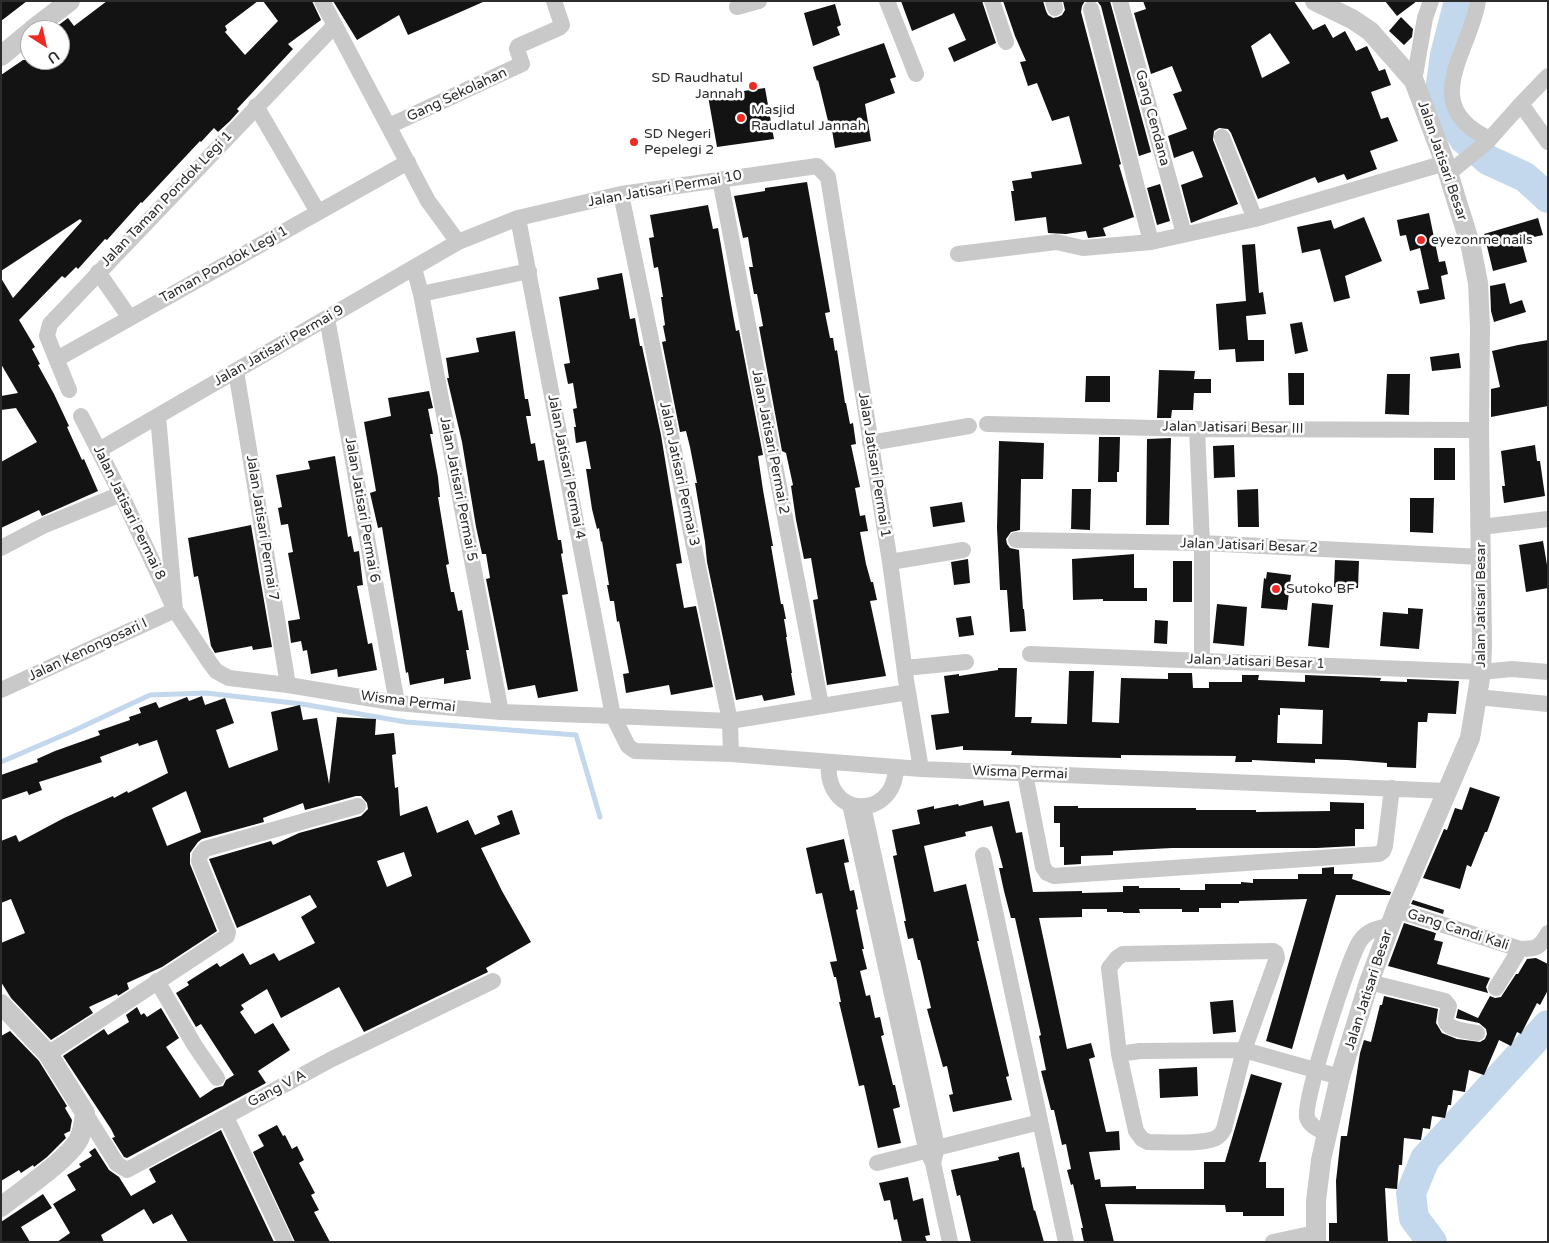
<!DOCTYPE html>
<style>
body{margin:0}
#map{position:relative;width:1549px;height:1243px;overflow:hidden;background:#fff;font-family:"Varela Round",sans-serif}
canvas{display:block}
.frame{position:absolute;inset:0;border:2px solid #2c2c2c;pointer-events:none}
.north{position:absolute;left:20px;top:20px;width:50px;height:50px;box-sizing:border-box;background:#fff;border:1px solid #ababab;border-radius:50%;rotate:145deg;font-size:14px;font-weight:700;line-height:20px;text-align:center;color:#2c2c2c}
.north::after{content:'';display:block;margin:auto;width:18px;height:22px;background:#ee2b23;clip-path:polygon(50% 0,100% 100%,50% 72%,0 100%)}
</style>
<div id="map">
<canvas width="1549" height="1243"></canvas>
<div class="frame"></div>
<div class="north">U</div>
</div>
<script>
const ctx = document.querySelector('canvas').getContext('2d');
ctx.lineJoin = 'round';
function trace(path, color, width, dash) {
  ctx.strokeStyle = color;
  ctx.lineWidth = width;
  ctx.lineCap = dash ? 'butt' : 'round';
  ctx.setLineDash(dash || []);
  ctx.stroke(path);
}
function fillPath(path, color) {
  ctx.fillStyle = color;
  ctx.fill(path, 'evenodd');
}
function write(font, color, halo, rows, align = 'center') {
  ctx.font = font + ' "Varela Round",sans-serif';
  ctx.lineWidth = 5;
  ctx.setLineDash([]);
  ctx.textBaseline = 'middle';
  ctx.strokeStyle = halo;
  ctx.fillStyle = color;
  for (const [text, x, y, turn = 0] of rows) {
    ctx.save();
    ctx.translate(x, y);
    ctx.rotate((+turn || 0) * Math.PI / 180);
    ctx.textAlign = isNaN(turn) ? turn : align;
    if (halo) ctx.strokeText(text, 0, 0);
    ctx.fillText(text, 0, 0);
    ctx.restore();
  }
}
trace(new Path2D(`
 M1,762L73,731L150,695L206,693L302,704L406,722L576,735L600,817`), '#c3d8ed', 5);
trace(new Path2D(`
 M1459,1L1445,55L1440,91L1447,113L1464,139L1488,160L1525,177L1548,198
 M1432,1242L1414,1218L1411,1193L1425,1159L1548,1025`), '#c3d8ed', 30);
fillPath(new Path2D(`
 M1,1H27L1,21Z
 M107,1H258L225,26L227,30L225,32L245,55L278,21L263,1H312L321,20L288,44L293,49L237,109L239,111L230,121L218,132L214,128L201,142L200,141L142,203L141,202L107,240L105,239L78,269L76,267L65,278L62,276L19,320L35,347L32,349L40,364L38,365L54,394L69,426L67,427L82,460L84,459L98,491L42,516L39,510L1,528V462L37,442L16,408L1,410V396L18,393L1,364V278L13,298L82,221L80,219L1,271V75L23,60H60V30H52L68,18L74,26Z
 M333,1H448L483,2L408,35L399,15L357,40Z
 M901,1H982L996,43L954,62L948,48L966,40L954,13L912,31Z
 M1003,1H1043L1046,11L1048,15L1053,18L1058,17L1062,15L1065,10L1063,1H1085L1082,6L1081,12L1121,164L1119,165L1134,217L1103,228L1106,236L1088,238L1086,231L1066,234L1048,233L1046,217L1015,221L1011,191H1014L1012,181L1032,178L1031,172L1082,164L1069,116L1052,121L1037,83L1028,86L1020,62L1026,61L1015,36Z
 M1097,1H1110L1151,152L1139,156L1101,6Z
 M1143,1H1294L1313,30L1325,24L1333,38L1345,31L1356,51L1367,46L1379,71L1385,69L1391,85L1371,92L1381,119L1388,117L1398,141L1370,151L1377,169L1347,180L1344,174L1318,183L1315,177L1258,199L1231,133L1228,129L1219,128L1214,131L1213,140L1238,204L1191,223L1181,185L1203,177L1193,151L1174,158L1168,136L1187,129L1173,94L1182,91L1172,66L1151,74L1134,13L1146,9ZM1270,33L1290,63L1262,78L1251,46Z
 M1385,1H1417L1397,16Z
 M835,4L841,25L837,27L840,35L813,46L804,13Z
 M1401,17L1413,29L1412,37L1404,45L1389,31Z
 M884,43L896,77L890,79L895,93L865,104L871,141L835,148L831,124L829,125L818,80L817,81L813,67Z
 M765,88L774,139L717,147L708,96Z
 M807,182L830,312L825,313L830,338H833L835,351L837,350L845,403H846L850,424L853,423L856,444L851,445L860,487L855,488L860,516L865,515L868,531L860,532L866,564L871,582H873L877,600L870,601L886,676L827,685L813,600L818,599L811,558L804,559L796,520L791,486L793,485L786,453L782,451L759,327L763,326L757,294H754L749,267H753L748,237L743,238L734,196L765,191V188Z
 M1160,184L1170,221L1157,225L1147,188Z
 M708,205L713,229L718,228L733,315L736,331L739,330L763,455L758,456L763,490L773,546H771L781,604H783L786,619H784L787,637H786L792,673H791L795,695L764,701L762,695L736,700L707,562L705,542L695,483H697L690,447L686,431L680,432L662,342L666,341L663,326L665,325L661,297H663L658,267L654,268L649,238L654,237L650,215Z
 M1429,213L1439,262L1445,261L1448,274L1441,276L1445,299L1420,304L1417,291L1429,289L1420,248L1410,251L1406,235L1400,236L1397,220Z
 M1364,217L1382,261L1345,276L1350,298L1334,302L1320,249L1302,253L1297,227L1331,220L1334,229Z
 M1538,218L1543,235L1521,240L1527,262L1493,271L1484,234Z
 M1255,244L1259,293L1263,292L1266,314L1246,316L1248,340H1264V361L1236,362L1235,349L1219,350L1216,304L1246,301L1242,245Z
 M622,273L630,319L635,318L640,346H642L661,435L682,563L676,564L684,608L696,606L713,687L671,695L669,685L626,693L623,674L629,673L619,621L617,622L614,601H610L607,585H609L602,541L601,542L599,528L597,529L592,509L586,469H591L586,441L576,443L574,427H576L573,409L577,408L573,383L568,384L564,364L570,363L559,297L599,289L597,278Z
 M1505,283L1510,304L1522,300L1526,312L1494,322L1491,311L1490,286Z
 M1302,322L1308,351L1295,354L1290,324Z
 M515,331L525,399H528L531,416H526L531,444L535,443L538,461L544,460L558,540H561L563,553L561,554L568,594L562,595L578,691L538,698L535,685L508,690L486,579L490,578L486,554H482L476,527L462,442L447,378H449L446,358L479,352L476,338Z
 M1548,340V406L1491,417V389L1500,387L1492,351L1518,345Z
 M1459,353L1461,368L1432,371L1430,357Z
 M1159,370L1195,371L1194,379H1211V393H1194L1193,410H1172L1171,418H1157Z
 M1288,373H1304V405H1289Z
 M1387,374H1410L1409,415L1385,414Z
 M1086,376H1110V402H1085Z
 M429,391L433,408L428,409L433,434H430L438,477L440,497H438L449,564L446,565L451,592H454L458,611L462,610L469,650H466L471,679L444,684V678L410,685L408,672L406,673L382,527L378,528L370,493L376,491L364,422L391,416L388,398Z
 M1099,437H1120L1119,472H1117V482H1098Z
 M1171,438L1169,525H1146L1147,439Z
 M999,441L1044,443L1043,479H1021L1020,530L1011,532L1006,539L1007,544L1010,548L1019,550L1023,609H1024L1026,631L1010,632L1007,590H1000L997,528Z
 M1234,445L1235,477L1214,478L1213,446Z
 M1535,445L1537,461H1540L1545,496L1504,503L1502,486H1505L1501,451Z
 M1434,448H1455V480H1434Z
 M335,456L348,537L351,536L354,552L359,551L363,585L357,586L368,644L372,643L377,670L338,677L337,669L311,674L307,650L303,651L301,641L291,643L288,621L300,619L288,553L293,552L288,524L281,525L278,508L282,507L276,475L310,469L308,461Z
 M1072,489H1091L1090,530L1071,529Z
 M1258,489L1259,527H1238L1237,490Z
 M1410,498H1434L1433,533L1410,532Z
 M962,502L965,522L933,527L930,507Z
 M251,525L272,647L253,650L252,646L215,653L211,646L198,576L194,577L188,538Z
 M1543,541L1548,571V588L1526,592L1519,545Z
 M1134,554V588H1147V601H1103V599L1073,600L1072,559Z
 M968,559L970,583L954,585L951,562Z
 M1335,560L1359,561L1358,588L1334,587Z
 M1173,561H1192V602H1173Z
 M1267,572L1291,575L1287,610L1261,608L1264,578L1266,579Z
 M1312,603L1333,605L1329,648L1308,646Z
 M1217,604L1247,607L1244,646L1213,643Z
 M1408,608L1423,609L1419,649L1380,646L1383,612L1408,614Z
 M971,616L974,635L959,637L956,618Z
 M1155,620L1168,621L1167,644L1154,643Z
 M998,668H1017L1015,717H1032L1031,723L1067,724L1069,671H1094L1092,722L1119,723L1121,678L1168,679V673H1192L1193,688H1209V682H1242V675H1259L1258,680L1305,682V675L1381,678L1380,681L1407,682V679L1459,681L1456,714L1428,713L1427,722H1418L1416,768L1387,767V763L1347,760L1315,759V763L1252,760V762H1235L1236,756L1121,755V758L1077,757L1011,755L1012,751L963,750V746L936,750L931,715L949,713L944,676L959,674V676L998,670ZM1280,708L1323,710L1322,744L1277,743L1278,715H1280Z
 M202,696L205,705L225,698L234,723L216,730L229,768L278,750L271,712L300,705L303,720L317,718L329,784L337,717L376,719L375,735L394,733L396,754L392,755L395,788L398,787L400,816L427,806L437,833L468,820L475,835L500,824L497,816L512,810L520,834L481,848L502,891L531,942L486,968L488,972L364,1032L339,987L281,1018L267,989L241,1005L244,1009L240,1012L255,1034L273,1023L290,1050L258,1071L266,1083L127,1158L124,1157L112,1138L115,1137L111,1129L63,1056L104,1029L108,1035L129,1022L126,1015L137,1007L141,1015L144,1013L147,1017L161,1008L179,1038L166,1047L200,1098L215,1088L223,1086L226,1080L234,1075L201,1024L196,1027L176,993L189,985L187,982L217,963L220,967L243,953L250,965L274,953L279,961L315,943L301,917L317,907L310,895L237,928L209,859L271,841L273,845L299,833L361,816L368,809L367,803L361,796H356L305,810L303,803L263,818L264,822L202,839L198,842L190,853V864L217,931L162,967L127,983L129,989L118,996L117,994L89,1007L93,1013L51,1040L11,998L1,982V943L25,933L11,899L1,903V841L16,835L19,842L64,818L113,796L114,798L127,791L128,793L168,773L157,740L139,746L138,743L100,757L102,762L39,782L42,790L29,795L27,791L1,800V775L38,762L37,759L55,751L100,735L98,731L130,720L129,717L141,713L139,708L156,702L159,708L187,697L189,701ZM186,791L201,832L167,846L152,808ZM404,852L412,876L387,887L377,861Z
 M1470,787L1500,797L1487,832H1485L1471,867L1467,865L1460,889L1423,878L1444,829L1447,830L1455,808L1462,810Z
 M983,800L984,806L1009,801L1016,833L1022,832L1033,892L1082,891V893L1123,892V886H1139V888H1180V890H1205V884H1241V882L1253,883V879H1298V874H1322V868L1334,867V874H1353L1352,879L1391,892L1390,895H1336L1292,1049L1266,1041L1307,899L1239,901V903H1221V908H1199V912H1182V909H1139L1140,913H1123V912H1107V909H1082V917L1039,918L1067,1049L1091,1043L1095,1057L1089,1059L1106,1132L1119,1131L1120,1150L1089,1152L1095,1180L1100,1179L1101,1187L1136,1186V1189H1204V1162H1225L1251,1074L1282,1083L1259,1162H1266V1188H1284V1216H1243V1212H1226L1225,1205L1105,1204L1114,1242H1084L1081,1228H1083L1073,1184L1071,1185L1067,1170L1071,1169L1066,1144L1062,1145L1054,1110H1051L1041,1071L1046,1070L1039,1036L1041,1035L1015,918H1011L1004,891L999,868H1003L992,826L965,832L966,836L924,846L934,892L966,884L979,941H977L1009,1076L1006,1077L1012,1100L953,1112L949,1095L953,1094L947,1066L943,1067L927,1009L931,1008L920,960H918L913,938L908,939L904,921H906L893,856L897,855L892,830L920,824L917,810L934,806V809L958,804L959,806Z
 M1330,802L1364,803V829H1355V846L1317,848H1172L1113,851V855L1081,856V864L1064,865V847H1060V823H1054V806H1078V808H1196V810H1256V812L1330,811Z
 M844,839L849,862L844,863L850,891L854,890L858,909L856,910L864,949H862L867,969L860,971L866,996L870,995L875,1018L880,1017L884,1035L881,1036L893,1085H895L900,1107L893,1109L901,1143L878,1148L864,1085L859,1086L839,1002H841L836,977H834L830,962L837,961L822,893L816,894L806,848Z
 M1413,900L1444,910L1443,914L1411,904Z
 M1404,923L1436,933L1434,940L1443,942L1437,964L1490,978L1486,987L1488,993L1388,966Z
 M1536,958L1548,964V990L1540,1005L1537,1003L1521,1034L1517,1032L1511,1046L1499,1040L1484,1075L1469,1070L1465,1092L1453,1090L1451,1105H1448L1445,1118L1432,1116L1430,1129L1423,1128L1421,1140L1404,1138L1402,1165H1399L1397,1189L1385,1188L1388,1242H1329V1223H1337L1336,1181L1341,1136H1347L1360,1053L1364,1040L1371,1042L1380,1005H1382L1384,996L1438,1009L1436,1023L1442,1033L1457,1039L1480,1042L1485,1039L1487,1034L1486,1029L1479,1023L1456,1018L1458,1009L1478,1018L1490,996L1495,998L1501,997L1516,974H1518L1527,959Z
 M1233,1000L1236,1032L1213,1034L1210,1002Z
 M10,1031L39,1061L67,1106L65,1108L72,1120L70,1131L64,1134L66,1138L47,1157L34,1167L33,1165L21,1173L19,1170L1,1181V1036Z
 M1197,1067L1198,1096L1160,1098L1159,1069Z
 M277,1125L283,1136L285,1135L292,1149L297,1146L304,1160L299,1163L315,1193L311,1195L319,1210L314,1212L330,1242H295L253,1152L264,1146L258,1135Z
 M221,1130L274,1242H188L172,1214L153,1224L144,1209L101,1235L104,1242H57L70,1233L53,1204L76,1190L67,1175L81,1167L79,1164L92,1156L89,1152L95,1148L109,1170L119,1177L131,1196L156,1182L149,1169Z
 M1019,1152L1022,1168L1024,1167L1034,1211L1035,1210L1044,1242H971L960,1195L957,1196L951,1170L999,1160L998,1157Z
 M908,1177L913,1201L923,1198L930,1235L925,1236L927,1242H902L897,1219L894,1220L890,1200L884,1201L879,1183Z
 M43,1194L52,1208L21,1227L30,1242H1V1222Z`), '#131313');
trace(new Path2D(`
 M322,1L428,201L458,242
 M887,1L916,74
 M992,1L1006,42
 M1053,1L1055,8
 M1120,1L1184,234
 M1478,1C1470,52 1417,106 1490,139
 M737,7L759,1
 M1091,9L1151,242
 M1414,81L1425,18L1431,1
 M1521,104L1548,142
 M256,106L318,212
 M389,126L522,64L517,49L518,46L559,28L562,25L554,1
 M1222,137L1255,219
 M1449,173L1487,142L1521,104L1548,76
 M720,179L821,705
 M621,194L730,721L731,754
 M518,218L613,716L730,721L908,692
 M958,254L1056,242L1083,248L1151,242L1255,219L1445,163
 M414,268L421,294L501,712
 M98,272L130,318
 M421,294L529,271
 M327,318L397,703
 M57,359L408,162
 M236,371L288,685
 M69,390L47,336L50,324L335,25
 M81,416L121,494L175,610L210,663L216,671L223,675L229,678L288,685L397,703L501,712L613,716L628,746L635,751L731,754L921,769L1447,791
 M987,424L1197,429L1479,430
 M1197,429L1202,543V660
 M870,443L969,426
 M99,450L458,242L518,218L621,194L817,166L828,177L890,562L906,680L921,769
 M1481,527L1548,519
 M1016,540L1202,543L1482,557
 M1,548L45,525L121,494
 M890,562L963,550
 M1030,654L1481,672L1512,669L1548,672
 M905,668L966,662
 M1,690L175,610L158,416
 M1477,697L1548,704
 M829,762C823,818 894,822 896,768
 M1025,774L1043,867L1047,873L1054,876L1379,854L1383,851L1385,846L1392,788
 M850,804L926,1149L933,1163L950,1242
 M863,806L937,1147L933,1163
 M983,855L1066,1242
 M1396,910L1520,949
 M1273,951L1276,953L1277,958L1244,1050L1224,1129C1222,1133 1220,1136 1216,1138C1201,1145 1166,1142 1148,1142L1142,1139L1136,1131L1119,1054L1109,968L1117,958L1123,954Z
 M157,981L195,1046L217,1078
 M1369,982L1445,1001L1449,1006C1448,1010 1445,1018 1446,1022C1448,1029 1470,1032 1477,1033
 M1496,988L1520,949C1536,949 1540,948 1548,933
 M48,1054L227,936L228,932L199,861L200,855L205,849L358,806
 M1119,1054L1140,1051L1244,1050L1340,1077
 M85,1113L117,1164L127,1170L332,1059L493,981
 M226,1117L285,1242
 M1327,1134C1320,1130 1309,1126 1307,1117C1303,1101 1349,957 1360,941C1367,930 1378,928 1390,926
 M877,1163L1040,1122
 M1273,1242L1315,1233`), '#c9c9c9', 16);
trace(new Path2D(`
 M1315,1L1352,19L1370,31L1414,81L1445,163L1471,247L1478,283L1480,327L1479,430L1482,645L1481,672L1470,738L1396,910L1369,982L1340,1077L1321,1160L1316,1201V1242
 M32,30L70,1
 M1,56L30,32
 M1,1004L48,1054L85,1113C84,1121 83,1131 79,1139C68,1160 21,1191 1,1207`), '#c9c9c9', 20);
for (const [x, y, r, color] of [
 [753,86,5,"#ee2b23"],
 [741,118,5,"#ee2b23"],
 [634,142,5,"#ee2b23"],
 [1421,240,5,"#ee2b23"],
 [1276,589,5,"#ee2b23"]
]) {
  const dot = new Path2D();
  dot.arc(x, y, r, 0, 2 * Math.PI);
  ctx.fillStyle = color;
  ctx.fill(dot);
  trace(dot, '#fff', 2);
}
write('14px', '#2c2c2c', '#fff', [
 ["SD Raudhatul",743,78,"right"],
 ["Jannah",743,94,"right"],
 ["Masjid",751,110],
 ["Raudlatul Jannah",751,126],
 ["SD Negeri",644,134],
 ["Pepelegi 2",644,150],
 ["eyezonme nails",1431,240],
 ["Sutoko BF",1286,589]
], 'left');
write('14px', '#2c2c2c', '#fff', [
 ["Gang Sekolahan",457,95,-25],
 ["Gang Cendana",1152,118,75],
 ["Jalan Jatisari Besar",1442,161,71],
 ["Jalan Jatisari Permai 10",665,189,-10],
 ["Jalan Taman Pondok Legi 1",167,199,-46],
 ["Taman Pondok Legi 1",224,265,-29],
 ["Jalan Jatisari Permai 9",279,346,-30],
 ["Jalan Jatisari Besar III",1233,428,1],
 ["Jalan Jatisari Permai 2",770,442,79],
 ["Jalan Jatisari Permai 1",874,465,81],
 ["Jalan Jatisari Permai 4",566,467,79],
 ["Jalan Jatisari Permai 3",679,474,78],
 ["Jalan Jatisari Permai 5",458,489,79],
 ["Jalan Jatisari Permai 6",362,510,80],
 ["Jalan Jatisari Permai 8",129,513,64],
 ["Jalan Jatisari Permai 7",262,528,81],
 ["Jalan Jatisari Besar 2",1249,546,2],
 ["Jalan Jatisari Besar",1481,605,-90],
 ["Jalan Kenongosari I",88,650,-25],
 ["Jalan Jatisari Besar 1",1256,662,2],
 ["Wisma Permai",408,702,7],
 ["Wisma Permai",1020,773,2],
 ["Gang Candi Kali",1458,930,18],
 ["Jalan Jatisari Besar",1369,990,-72],
 ["Gang V A",277,1089,-28]
]);
</script>
